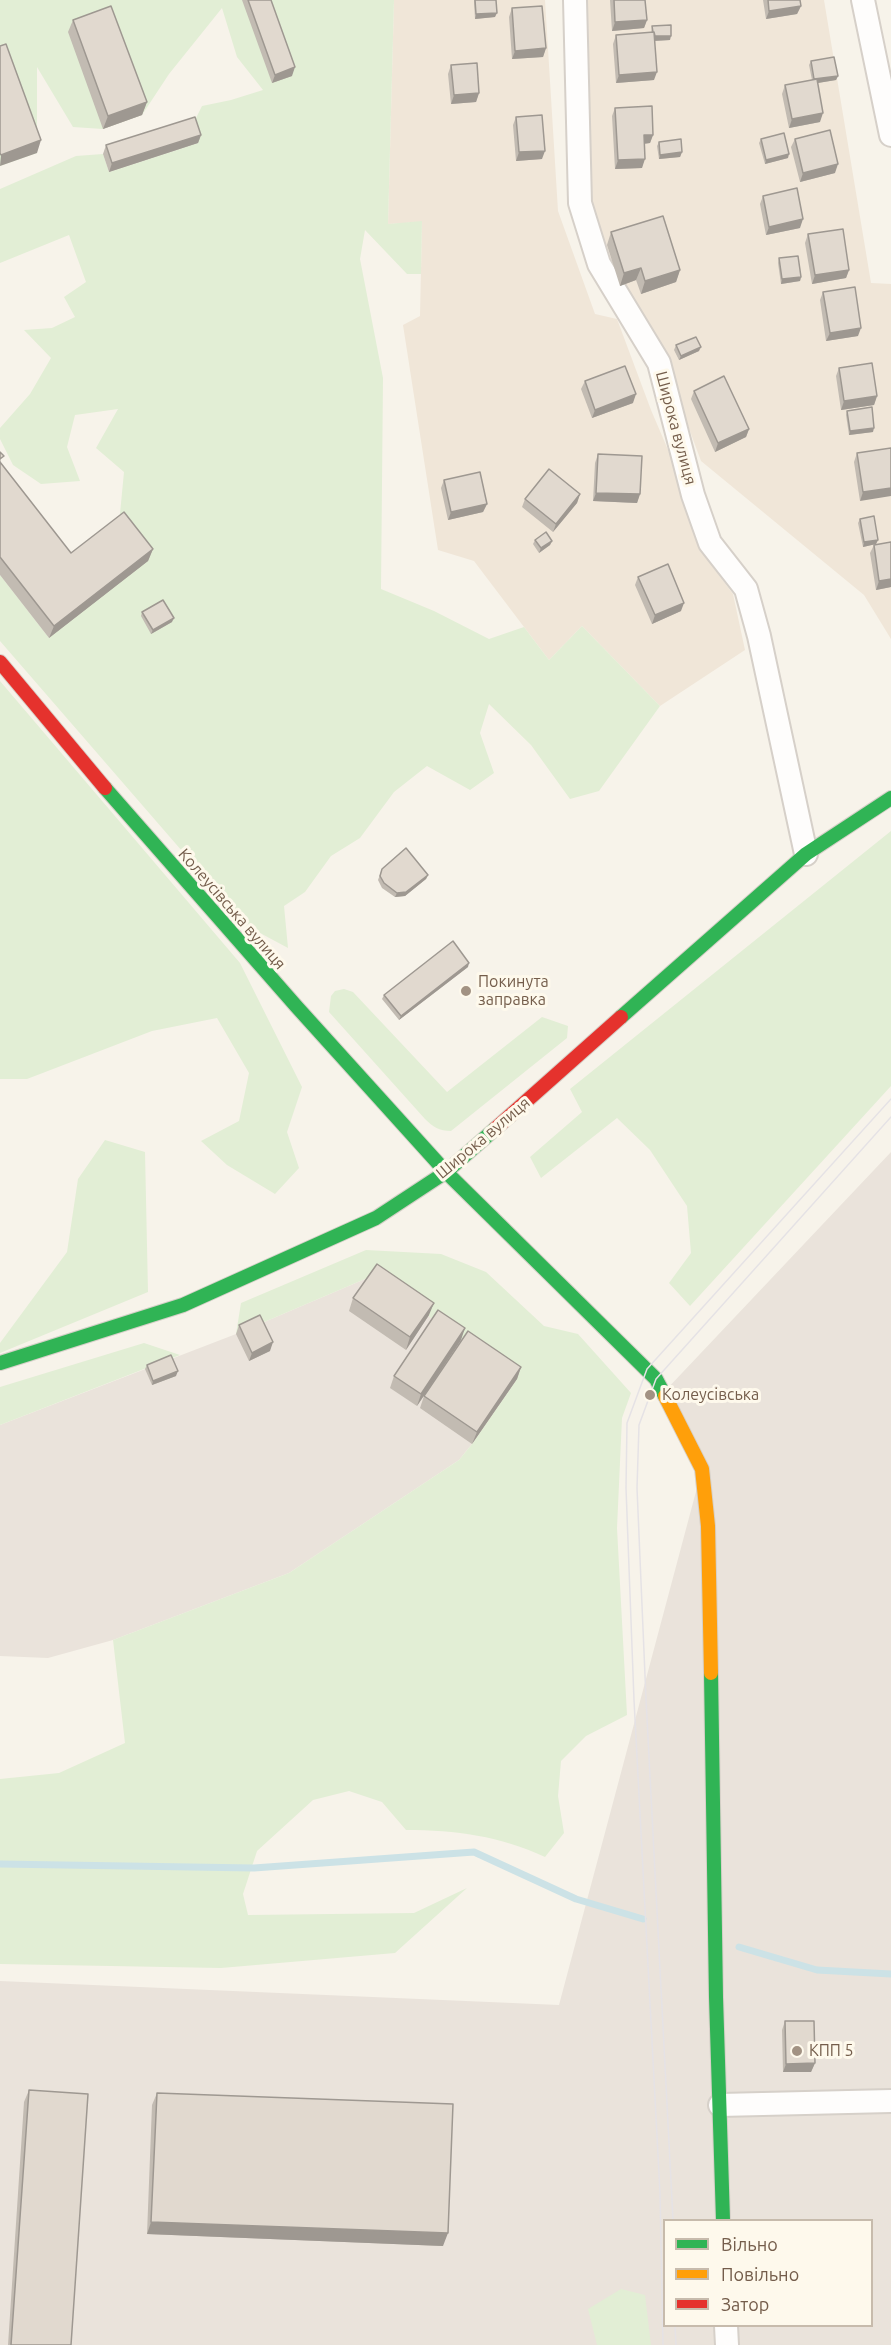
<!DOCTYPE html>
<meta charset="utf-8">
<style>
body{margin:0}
#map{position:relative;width:891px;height:2345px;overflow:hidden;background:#f7f3ea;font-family:Ubuntu,sans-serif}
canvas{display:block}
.legend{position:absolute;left:663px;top:2219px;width:210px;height:108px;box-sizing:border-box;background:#fef9ec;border:2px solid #c7bbac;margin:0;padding:8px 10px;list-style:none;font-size:18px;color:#745d4b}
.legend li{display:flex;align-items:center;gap:12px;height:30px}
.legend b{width:30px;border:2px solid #c7bbac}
</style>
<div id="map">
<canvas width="891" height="2345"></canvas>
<ul class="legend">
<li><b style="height:8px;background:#30b455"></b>Вільно</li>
<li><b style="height:8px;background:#ff9f0a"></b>Повільно</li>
<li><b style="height:8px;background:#e5322d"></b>Затор</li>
</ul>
</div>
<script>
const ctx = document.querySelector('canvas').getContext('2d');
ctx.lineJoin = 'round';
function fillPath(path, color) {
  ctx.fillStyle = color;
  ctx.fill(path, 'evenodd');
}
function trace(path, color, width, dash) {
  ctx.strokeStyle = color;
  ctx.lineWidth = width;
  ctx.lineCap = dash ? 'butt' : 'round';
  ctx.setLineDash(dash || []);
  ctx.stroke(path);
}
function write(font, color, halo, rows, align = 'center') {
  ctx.font = font + ' Ubuntu,sans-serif';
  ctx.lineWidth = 6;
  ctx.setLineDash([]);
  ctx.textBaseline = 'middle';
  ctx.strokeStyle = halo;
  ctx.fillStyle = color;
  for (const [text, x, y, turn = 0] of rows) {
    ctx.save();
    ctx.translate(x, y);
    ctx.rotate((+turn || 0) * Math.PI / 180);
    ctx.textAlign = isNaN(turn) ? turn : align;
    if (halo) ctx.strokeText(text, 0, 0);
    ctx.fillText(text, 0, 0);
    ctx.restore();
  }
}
fillPath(new Path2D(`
 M394,0H545L558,211L595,314L617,319L651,410L678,473L699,548L733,594L745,650L660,706L582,626L549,660L474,561L438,550L403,325L420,316L422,222L388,224Z
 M585,0H824L871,283L891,284V639L864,595L701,461L667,369L614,282L591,224Z`), '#f0e6d8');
fillPath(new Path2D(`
 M891,1152V2345H0V1981L559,2005L702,1469L665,1391ZM664,2220H872V2326H664Z
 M372,1276L429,1315L434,1322L517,1379L472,1444L459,1460L289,1573L113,1640L48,1658L0,1656V1425L236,1334Z`), '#eae3db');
fillPath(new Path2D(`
 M0,0H394L388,224L422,221L421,274H407L365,230L360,259L383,378L381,589L434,611L489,639L524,627L549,660L582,626L660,706L599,791L570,799L531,745L489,704L480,733L494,773L470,790L427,766L394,792L360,838L331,856L305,892L284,906L288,948L247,926L0,641V575L49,638L119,524L124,472L96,448L118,409L75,415L67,447L80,481L41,484L13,465L0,439V428L30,394L51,358L24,330L52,328L75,317L64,297L86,282L69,235L0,263V189L76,156L103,154L109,172L198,143L192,126L202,106L231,100L263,90L237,57L222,8L169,74L142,115L103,129L73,127L37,67V153L0,166Z
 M0,681L240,963L302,1087L287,1132L299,1168L275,1194L227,1165L201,1141L239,1121L249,1073L217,1018L152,1031L27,1079H0Z
 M891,831V1086L690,1306L669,1283L691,1253L687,1206L650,1150L617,1118L541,1178L530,1157L582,1112L570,1089Z
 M344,989L353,992L447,1092L542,1017L568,1026L567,1038L451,1131C439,1131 433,1127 425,1119L329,1012L331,996L335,991Z
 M105,1140L145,1152L148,1292L0,1353V1343L67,1252L78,1179Z
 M366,1250L441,1254L486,1272L544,1326L578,1334L631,1393L622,1418L617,1528L627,1715L586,1736L561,1761L558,1796L564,1833L545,1857C500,1836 456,1830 406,1830L382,1802L349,1791L313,1800L257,1851L243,1894L248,1915L414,1913L467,1888L395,1953L221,1968L0,1964V1779L59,1773L125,1743L113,1640L289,1573L459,1460L472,1444L517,1379L372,1276L236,1334L241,1303Z
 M144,1343L180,1355L0,1425V1387Z
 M621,2289L645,2295L651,2345H597L588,2309Z`), '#e2eed5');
trace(new Path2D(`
 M0,1864L254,1868L474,1852L576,1899L643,1919
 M739,1947L817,1970L891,1974`), '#cce2e6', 7);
const street = new Path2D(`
 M575,0L580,203L599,264L659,363L693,495L710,543L746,589L759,636L806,854
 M863,0L891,135
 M720,2105L891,2101
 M726,2326L727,2345`);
const fast = new Path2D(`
 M105,788L296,1006L446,1172L656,1379L665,1396
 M621,1017L806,854L891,798
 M0,1363L183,1305L376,1218L446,1172L495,1129
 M711,1673L716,1997L723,2220`);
const slow = new Path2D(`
 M665,1396L702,1469L708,1526L711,1673`);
const jam = new Path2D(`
 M0,662L105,788
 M495,1129L621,1017`);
trace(street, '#d6d0c9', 26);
trace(fast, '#d6d0c8', 16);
trace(slow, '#d6d0c8', 16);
trace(jam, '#d6d0c8', 16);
trace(street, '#fefdfc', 22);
trace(fast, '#30b455', 14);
trace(slow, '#ff9f0a', 14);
trace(jam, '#e5322d', 14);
trace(new Path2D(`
 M673,2220L646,1699L637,1488L639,1425L656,1379L891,1117
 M675,2326L676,2345
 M663,2345L660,2193L634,1700L626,1488L627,1423L647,1369L891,1099`), '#e5e2e5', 1.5);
fillPath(new Path2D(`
 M242,0H271L292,76L272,83Z
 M474,0H496L495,17L475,19L474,2Z
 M610,0H645L647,20L644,28L612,31Z
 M763,0H800L801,6L797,14L766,19Z
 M512,8L546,48L543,57L512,59L509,17Z
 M73,20L147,102L142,115L103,129L68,32Z
 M652,26L670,40L655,41L654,80L616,83L613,44L616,35L651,33Z
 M811,61L838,76L836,80L817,83L820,122L789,128L782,94L785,85L812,80L809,65Z
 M451,65L479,93L476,102L451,104L448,74Z
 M615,108L653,135L650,143L644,144L642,168L615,169L612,116Z
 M516,117L542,159L516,161L513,125Z
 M201,135L198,143L109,172L103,154L106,145Z
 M761,139L788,158L765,164L759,143Z
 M795,139L835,173L800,182L791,147Z
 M659,142L682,152L680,157L659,159L657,146Z
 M763,196L800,228L766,235L760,204Z
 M611,232L680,270L676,282L641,294L636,280L620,286L607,245Z
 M808,234L849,270L846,278L812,284L805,243Z
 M779,258L801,277L800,281L781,284L778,263Z
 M823,292L858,336L826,341L820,300Z
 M676,345L699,351L679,360L674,350Z
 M839,368L877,396L874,405L841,410L836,376Z
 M585,381L633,403L592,418L581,389Z
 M694,391L749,429L746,437L715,452L691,399Z
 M847,411L873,432L849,435L846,415Z
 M891,448L860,501L854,462L857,453Z
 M0,452L1,463L71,553L153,549L148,561L49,638L0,575Z
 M598,454L640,494L637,503L593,501L595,463Z
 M444,480L487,504L483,512L448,520L441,488Z
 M580,494L577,503L553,532L522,507L525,499Z
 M860,519L878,540L876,544L863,547L858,523Z
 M535,540L552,541L550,545L539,553L533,544Z
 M891,542V587L876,590L870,553L874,545Z
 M638,577L681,611L652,624L635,585Z
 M142,612L172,622L151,634L141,616Z
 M382,869L428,875L426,879L405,896L395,897L382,888L378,880Z
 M468,967L399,1020L382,999L384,995Z
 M353,1298L429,1315L406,1350L349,1311Z
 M239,1325L270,1351L249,1361L236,1334Z
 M461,1340L417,1406L390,1388L394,1376Z
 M147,1365L176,1376L152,1385L145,1369Z
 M521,1367L517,1379L472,1444L420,1408L424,1396Z
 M785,2021L815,2063L811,2072H783L782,2030Z
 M29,2090L71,2345H8L24,2102Z
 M157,2093L443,2246L147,2234L152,2105Z`), '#c2bbb2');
fillPath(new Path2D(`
 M801,6L797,14L766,19L769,11Z
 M497,13L495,17L475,19L476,14Z
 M647,20L644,28L612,31L615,22Z
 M653,36H671L670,40L651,41Z
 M546,48L543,57L512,59L515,51Z
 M295,67L292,76L272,83L275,75Z
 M657,72L654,80L616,83L619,75Z
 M838,76L836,80L812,84L814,79Z
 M479,93L476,102L451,104L454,95Z
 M147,102L142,115L103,129L108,116Z
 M823,113L820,122L789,128L792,119Z
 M201,135L198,143L109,172L112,163Z
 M644,135H653L650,143L641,144Z
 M41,140L37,153L0,166L1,155Z
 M545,151L542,159L516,161L519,152Z
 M682,152L680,157L659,159L660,155Z
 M789,154L788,158L765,164L766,160Z
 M645,159L642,168L615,169L618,160Z
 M838,164L835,173L800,182L803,173Z
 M803,219L800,228L766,235L769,227Z
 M641,268L636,280L620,286L624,273Z
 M680,270L676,282L641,294L645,281Z
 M849,270L846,278L812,284L815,275Z
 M801,277L800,281L781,284L782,279Z
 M861,328L858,336L826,341L830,333Z
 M701,347L699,351L679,360L681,356Z
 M636,394L633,403L592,418L595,410Z
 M877,396L874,405L841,410L844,401Z
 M874,428L873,432L849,435L850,431Z
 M749,429L746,437L715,452L718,443Z
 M891,488V496L860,501L863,492Z
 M596,493L640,494L637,503L593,501Z
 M580,494L577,503L553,532L556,524Z
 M487,504L483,512L448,520L451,512Z
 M878,540L876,544L863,547L864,542Z
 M552,541L550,545L539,553L541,548Z
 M153,549L148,561L49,638L54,626Z
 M891,579V587L876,590L879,581Z
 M684,603L681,611L652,624L655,615Z
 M174,618L172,622L151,634L153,630Z
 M428,875L426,879L405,896L395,897L397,893Z
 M469,963L468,967L399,1020L401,1016Z
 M434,1303L429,1315L406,1350L410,1337Z
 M465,1328L461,1340L417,1406L421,1394Z
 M273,1342L270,1351L249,1361L252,1353Z
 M521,1367L517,1379L472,1444L477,1432Z
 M178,1371L176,1376L152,1385L153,1381Z
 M815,2063L811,2072H783L786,2064Z
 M151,2222L448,2233L443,2246L147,2234Z`), '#9e9891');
const building = new Path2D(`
 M248,0H271L295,67L275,75Z
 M475,0H496L497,13L476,14Z
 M614,0H645L647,20L615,22Z
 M768,0H800L801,6L769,11Z
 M111,6L147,102L108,116L73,20Z
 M542,6L546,48L515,51L512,8Z
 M671,25V36H655L654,32H653L652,26Z
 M654,32L657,72L619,75L616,35Z
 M6,44L41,140L1,155L0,153V46Z
 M834,57L838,76L814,79L811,61Z
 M477,63L479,93L454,95L451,65Z
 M817,79L823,113L792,119L785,85Z
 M652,106L653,135H644L645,159L618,160L615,108Z
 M542,115L545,151L519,152L516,117Z
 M195,117L201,135L112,163L106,145Z
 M830,130L838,164L803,173L795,139Z
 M784,133L789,154L766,160L761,139Z
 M681,139L682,152L660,155L659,142Z
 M797,188L803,219L769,227L763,196Z
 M663,216L680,270L645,281L641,268L624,273L611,232Z
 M843,229L849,270L815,275L808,234Z
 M798,256L801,277L782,279L779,258Z
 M855,287L861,328L830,333L823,292Z
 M696,337L701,347L681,356L676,345Z
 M872,363L877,396L844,401L839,368Z
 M625,366L636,394L595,410L585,381Z
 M724,376L749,429L718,443L694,391Z
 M872,407L874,428L850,431L847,411Z
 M891,448V488L863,492L857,453Z
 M0,452L4,456L0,459Z
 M598,454L642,456L640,494L596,493Z
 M0,462L71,553L124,512L153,549L54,626L0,557Z
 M549,469L580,494L556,524L525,499Z
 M480,472L487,504L451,512L444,480Z
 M874,516L878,540L864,542L860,519Z
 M546,532L552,541L541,548L535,540Z
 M891,542V579L879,581L874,545Z
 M668,564L684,603L655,615L638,577Z
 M163,600L174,618L153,630L142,612Z
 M406,848L428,875L406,892L397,893L384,883L380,876L382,869Z
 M453,941L469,963L401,1016L384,995Z
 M377,1264L434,1303L410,1337L353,1298Z
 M438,1310L465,1328L421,1394L394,1376Z
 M260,1315L273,1342L252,1353L239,1325Z
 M468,1331L521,1367L477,1432L424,1396Z
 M171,1355L178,1371L153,1381L147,1365Z
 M785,2021H814L815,2063L786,2064Z
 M29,2090L88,2094L71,2345H11Z
 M157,2093L453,2104L448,2233L151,2222Z`);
fillPath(building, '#e1d9cf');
trace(building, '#9e9891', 1.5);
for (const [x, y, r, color] of [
 [466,991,6,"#a29283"],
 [650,1395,6,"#a29283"],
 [797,2051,6,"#a29283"]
]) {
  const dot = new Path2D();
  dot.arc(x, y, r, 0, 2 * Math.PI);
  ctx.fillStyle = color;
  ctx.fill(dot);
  trace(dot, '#fef9ec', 2);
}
write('16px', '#745d4b', '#fef9ec', [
 ["Широка вулиця",676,428,75],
 ["Колеусівська вулиця",232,909,49],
 ["Широка вулиця",483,1138,-40]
]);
write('16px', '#745d4b', '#fef9ec', [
 ["Покинута",478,982],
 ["заправка",478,1000],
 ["Колеусівська",662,1395],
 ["КПП 5",809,2051]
], 'left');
</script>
